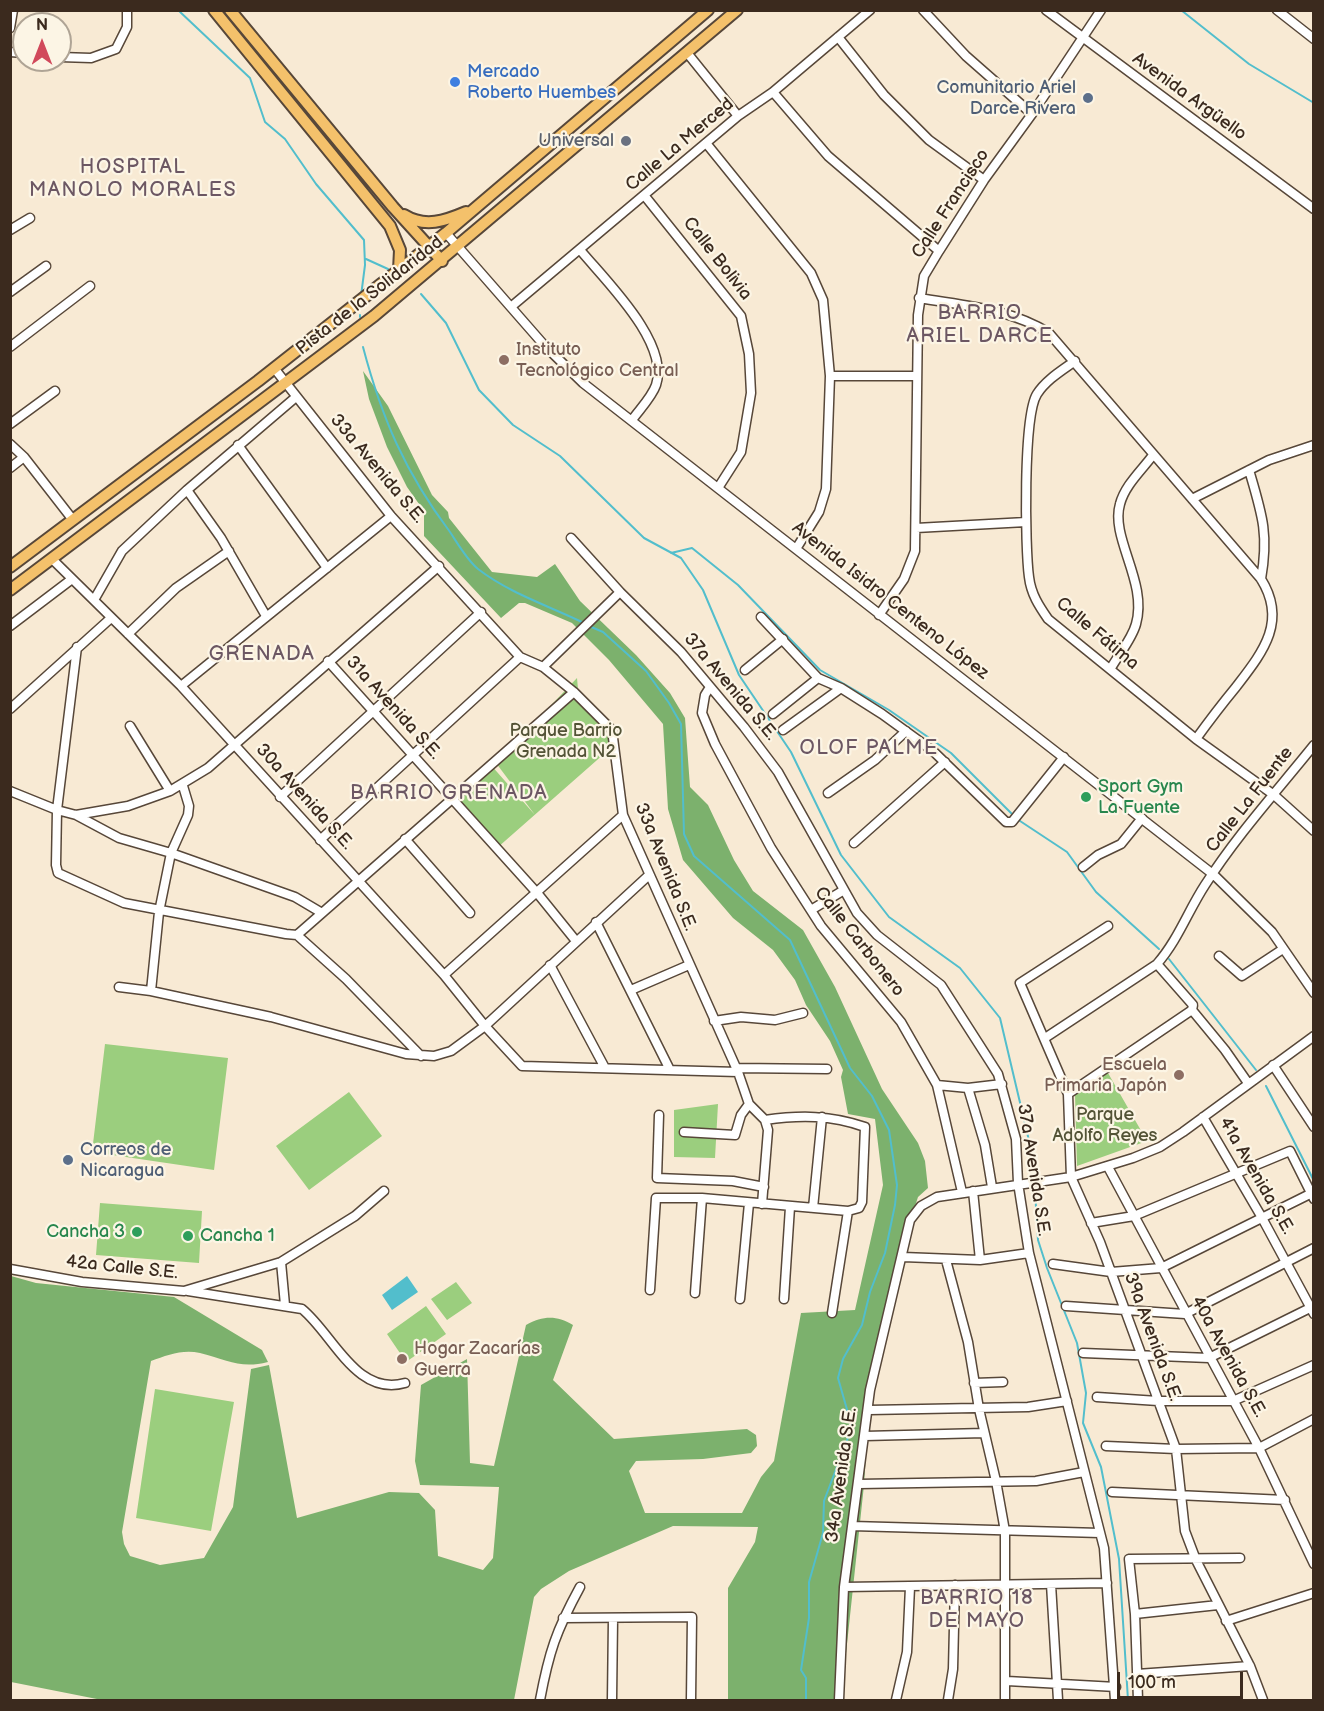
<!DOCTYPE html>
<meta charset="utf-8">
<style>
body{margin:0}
#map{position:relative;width:1324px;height:1711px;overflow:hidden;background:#f8ead4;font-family:"Balsamiq Sans",sans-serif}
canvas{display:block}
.frame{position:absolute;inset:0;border:12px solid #3b2a1e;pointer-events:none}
.north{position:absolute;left:12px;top:12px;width:60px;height:60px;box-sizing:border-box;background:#fcf5e5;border:2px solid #afa495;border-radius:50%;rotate:0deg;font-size:16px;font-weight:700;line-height:24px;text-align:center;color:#3b2a1e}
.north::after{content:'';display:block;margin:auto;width:21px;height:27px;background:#d1495b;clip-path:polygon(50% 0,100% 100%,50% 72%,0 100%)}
.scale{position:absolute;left:1117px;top:1672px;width:126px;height:27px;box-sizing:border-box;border:3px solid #3b2a1e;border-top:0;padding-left:8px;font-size:18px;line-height:21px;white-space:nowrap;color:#3b2a1e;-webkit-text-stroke:4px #fcf5e5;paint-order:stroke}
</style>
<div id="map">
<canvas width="1324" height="1711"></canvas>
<div class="frame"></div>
<div class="north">N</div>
<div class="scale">100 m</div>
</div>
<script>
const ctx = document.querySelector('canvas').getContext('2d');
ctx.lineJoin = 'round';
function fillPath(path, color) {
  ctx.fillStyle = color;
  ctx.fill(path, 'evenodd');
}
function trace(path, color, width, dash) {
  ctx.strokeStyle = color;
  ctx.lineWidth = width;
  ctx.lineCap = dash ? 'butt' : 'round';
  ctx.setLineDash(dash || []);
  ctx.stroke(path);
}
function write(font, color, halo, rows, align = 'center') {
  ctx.font = font + ' "Balsamiq Sans",sans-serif';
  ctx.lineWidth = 4.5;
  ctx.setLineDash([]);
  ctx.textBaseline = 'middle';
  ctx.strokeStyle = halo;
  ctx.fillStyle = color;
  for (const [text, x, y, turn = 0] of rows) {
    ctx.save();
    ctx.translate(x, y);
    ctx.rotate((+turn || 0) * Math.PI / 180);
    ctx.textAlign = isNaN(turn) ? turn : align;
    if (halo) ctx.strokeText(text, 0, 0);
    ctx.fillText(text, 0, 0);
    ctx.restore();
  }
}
fillPath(new Path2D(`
 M577,678L578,689L613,746L497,848L452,797L490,764L535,815L496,763Z
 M105,1044L228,1058L214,1170L92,1152Z
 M1108,1073L1147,1141L1077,1166L1075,1095Z
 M349,1092L382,1136L309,1190L276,1146Z
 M718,1104L715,1158L674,1157V1110Z
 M100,1203L202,1211L199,1263L96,1255Z
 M456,1282L472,1303L447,1320L431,1299Z
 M426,1306L446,1334L406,1362L387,1334Z
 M155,1389L234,1402L211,1531L136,1518Z`), '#9bce7e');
fillPath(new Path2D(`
 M363,371L388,406L432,495L448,512L449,518L492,572L537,577L555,564L580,601L636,655L670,693L685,718L690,787L708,805L734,860L753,891L803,930L835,987L882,1089L918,1143L925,1161L928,1188L918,1197L909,1225L870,1390L864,1485L841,1700H728V1588L755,1542L758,1527L673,1526L569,1571L541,1589L534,1597L514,1700H102L11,1682V1276L36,1283L174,1297L262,1350L268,1362C240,1369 228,1360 200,1353C183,1349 167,1355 151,1361L122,1532L124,1544L130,1556L160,1565L204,1558L233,1507L251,1369L269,1365L297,1518L389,1492L419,1493L435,1510L438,1556L483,1570L493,1558L499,1487L420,1485L415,1461L421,1385L467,1359L470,1463L494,1466L526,1325C543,1316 556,1315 573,1325L553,1380L614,1439L747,1429L756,1435L757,1446L751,1453L703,1459L636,1461L629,1471L645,1513H742L761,1477L774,1461L801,1313L855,1310L883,1185L875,1119L848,1114L841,1077L843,1070L830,1041L806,1005L795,980L773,950L733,918L683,860L668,809L663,724L609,660L572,623L525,603H519L501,618L424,536V511L407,487L387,447L369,399Z`), '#7cb16d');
fillPath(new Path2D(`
 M407,1276L418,1292L392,1310L382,1295Z`), '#52becc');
trace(new Path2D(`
 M178,10L250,78L265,122L285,139L316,184L364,240L365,265L361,296
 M1181,10L1249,64L1314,103
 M366,259L388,269
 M421,294L446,323L479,390L513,425L560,456L644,538L681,558L703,590L739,675L791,752L841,855L889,917L960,968L1000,1018L1035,1166L1034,1176
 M360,315V317
 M363,347C382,419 405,472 450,532C458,544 467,560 478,569C509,593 549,606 584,623
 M671,553L692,548L738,585L820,670L889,710L951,753L1013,815
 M589,626L603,632L646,671L669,703L681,724L684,834L694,856L790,940L850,1068L872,1096L889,1130L897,1185L895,1205L885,1253L870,1292L862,1325L843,1359L838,1378L852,1427L824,1501L823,1533L809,1582V1618L801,1670L806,1678V1700
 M1017,819L1067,852L1096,892L1159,949
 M1169,959L1256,1070
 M1266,1086L1314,1181
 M1035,1191L1038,1240L1047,1268L1077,1343L1086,1393L1083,1423L1101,1467L1119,1559L1128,1700`), '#52becc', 2);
const minor = new Path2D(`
 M923,10L966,56L1032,114
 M1046,10L1314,209
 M1277,10L1314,39
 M10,28L13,10
 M838,37L884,95L929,140L984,180
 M10,52L24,53
 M688,54L738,116
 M60,57L91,58L116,49L127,27V10
 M773,92L828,156L939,251
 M706,143L811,273L823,300L830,376L826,489L819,512L796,549
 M644,195L741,316L749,354L751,393L741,452L718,488
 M10,230L30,218
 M446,233L544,345L583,383L1214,875L1272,932L1314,993
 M581,251C606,281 670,343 656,385C652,397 639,410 632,420
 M10,292L46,266
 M919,298C966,306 1008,308 1049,333L1261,579C1288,622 1262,653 1236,687C1222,704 1209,721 1196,739
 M512,306L738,116L773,92L870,10
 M10,347L90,286
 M1075,361C1061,371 1046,380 1037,394C1023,416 1025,548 1029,577C1031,594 1039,606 1048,619L1196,739L1274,795L1314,831
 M274,368L391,516L520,657L543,667L574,692L612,730L623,815L738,1072L749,1104L765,1120L768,1130L762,1204
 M830,376H917
 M10,424L55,391
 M10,444L24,457L73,520
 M238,445L327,568
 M10,468L24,457
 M1249,470C1262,514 1269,534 1261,579
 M187,490L221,538L266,616
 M1192,499L1269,460L1314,445
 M916,528L1026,522
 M571,538L620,592
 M52,559L181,686L444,975L485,1026L522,1066L738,1072
 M94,600L122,551L187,490L296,397
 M879,615L904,579L915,551L918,315L924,276L939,251L984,180L1032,114L1101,10
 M761,617L818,678L841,688L882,714L933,751L1006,822H1012L1064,757
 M10,626L72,579
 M128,634L176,588L229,551
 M77,647L57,810L56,865L58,873L124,903L286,934L297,935L574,692
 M328,661L538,894L576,941
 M543,667L620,592L681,652L744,727L778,772L857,913L877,935L941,985L998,1074L1016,1139L1018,1183L1029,1253L1104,1548L1115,1700
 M1111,668C1119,654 1132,639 1136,624C1148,582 1110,538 1120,504C1125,485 1142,470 1153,455
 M745,670L783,639
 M181,686L391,516
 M710,687L705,695L702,713L715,744L771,848L821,926L901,1022L937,1085L962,1192
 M10,709L111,618
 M773,714L818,678
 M130,726L170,791
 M783,730L841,688
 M10,791L57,810L76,815L128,806L170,791L208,768L439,566
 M828,793L875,760L906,731
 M280,797L481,612
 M76,815L119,838L171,853L295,897L322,913
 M405,839L470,913
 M320,840L520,657
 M854,843L945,762
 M1083,867L1098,855L1121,844L1142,818
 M811,910L844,890
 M596,922L670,1070
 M1108,926L1020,983L1068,1094L1071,1177L1100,1242L1176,1449L1185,1531L1196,1560L1250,1666L1263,1700
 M297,935L346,979L421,1056
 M1219,956L1242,976L1283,949
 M1157,964L1193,1005L1192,1010L1225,1050L1248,1083
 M550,965L605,1068
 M444,975L623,815
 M119,987L151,991L159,912L171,853L188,815L189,806L183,786
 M631,990L689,965
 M151,991L271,1017L406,1054L434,1056L451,1051L485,1026L648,876
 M714,1021L741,1017L775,1020L803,1013
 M1045,1038L1157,964C1178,940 1188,911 1205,885C1237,835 1277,791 1314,745
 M1273,1065L1314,1127
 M736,1068L827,1069
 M937,1085L968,1088L1002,1084
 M968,1088L985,1145L992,1187
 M1068,1094L1192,1010
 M659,1115L657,1178L733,1181L764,1187
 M1203,1117L1261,1216L1314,1314
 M684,1132L735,1135L741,1115L749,1104
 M1108,1167L1259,1448L1314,1564
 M973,1191L980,1260
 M813,1208L822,1117
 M1091,1223L1134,1216L1290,1151L1314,1199
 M903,1257L980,1260L1029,1253
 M946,1260L968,1342L979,1409L996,1481L1005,1531V1700
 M281,1262L285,1305
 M1053,1264L1111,1272L1161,1268L1314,1192
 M10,1269L82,1282L184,1291L281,1262L355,1216L384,1191
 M650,1290L656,1198H702L848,1211L859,1208L862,1202L865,1127C831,1115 800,1115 765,1120
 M188,1291L302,1309C333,1334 356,1397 405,1383
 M695,1293L702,1198
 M740,1299L749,1203
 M784,1299L790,1207
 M1066,1306L1185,1314L1314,1248
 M832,1313L848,1211
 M1083,1353L1209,1358L1314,1306
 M974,1383L1003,1382
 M1097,1397L1158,1401H1233L1314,1365
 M869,1410L1028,1407L1067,1401
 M865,1436L984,1433
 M1106,1446L1176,1449L1259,1448L1314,1419
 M859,1484L1036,1481L1084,1472
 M1112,1492L1285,1500
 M852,1526L1100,1533
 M1051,1584L1058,1700
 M844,1587L1107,1583
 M1135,1614L1218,1605
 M563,1618L692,1617L691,1700
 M1226,1621L1314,1593
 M1137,1674L1250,1666
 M1007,1681L1116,1687
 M540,1700C549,1652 556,1631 580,1587
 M612,1700L613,1619
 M839,1700L844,1587L870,1390L910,1220L921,1206L937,1197L1071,1177L1133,1158L1160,1147L1183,1132L1314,1036
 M896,1700L907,1652L910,1587
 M948,1700L953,1669L955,1585
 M1138,1700L1135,1614L1129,1559L1240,1558`);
const major = new Path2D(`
 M214,10L390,226L400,250L399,270
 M230,10L393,207L442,261
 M404,215C425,228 445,221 466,212
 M10,567L258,381L446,233L708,10
 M10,590L374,316L737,10`);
trace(minor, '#574739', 11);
trace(major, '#574739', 14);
trace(minor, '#fff', 8);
trace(major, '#f4c16b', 10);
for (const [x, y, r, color] of [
 [455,82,6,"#3f7fe0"],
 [1088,98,6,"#5c6f8a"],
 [626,141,6,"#6b7280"],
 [504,360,6,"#8d6e63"],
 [1086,797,6,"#2e9e5b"],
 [1179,1075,6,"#8d6e63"],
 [68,1160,6,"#5c6f8a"],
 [137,1232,6,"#2e9e5b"],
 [188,1236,6,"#2e9e5b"],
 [402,1359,6,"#8d6e63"]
]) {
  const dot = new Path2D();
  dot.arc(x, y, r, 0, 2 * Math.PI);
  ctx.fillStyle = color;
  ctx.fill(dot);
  trace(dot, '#fcf5e5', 2);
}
write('18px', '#366cbe', '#fcf5e5', [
 ["Mercado",467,72],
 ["Roberto Huembes",467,93]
], 'left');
write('18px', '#4e5e75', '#fcf5e5', [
 ["Comunitario Ariel",1076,88],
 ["Darce Rivera",1076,109],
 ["Correos de",80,1150,"left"],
 ["Nicaragua",80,1171,"left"]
], 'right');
write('18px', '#3b2a1e', '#fcf5e5', [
 ["Avenida Argüello",1189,97,36],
 ["Calle La Merced",680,145,-40],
 ["Calle Francisco",951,204,-57],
 ["Calle Bolivia",717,259,52],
 ["Pista de la Solidaridad",370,296,-38],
 ["33a Avenida S.E.",377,469,50],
 ["Avenida Isidro Centeno López",890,601,38],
 ["Calle Fátima",1097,634,40],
 ["37a Avenida S.E.",730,687,50],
 ["31a Avenida S.E.",393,708,48],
 ["30a Avenida S.E.",304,797,48],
 ["Calle La Fuente",1250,800,-52],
 ["33a Avenida S.E.",665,867,68],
 ["Calle Carbonero",859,942,52],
 ["37a Avenida S.E.",1033,1170,81],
 ["41a Avenida S.E.",1256,1176,60],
 ["42a Calle S.E.",122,1268,6],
 ["39a Avenida S.E.",1152,1337,70],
 ["40a Avenida S.E.",1228,1357,61],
 ["34a Avenida S.E.",842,1475,-82]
]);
write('18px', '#5b616d', '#fcf5e5', [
 ["Universal",614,141]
], 'right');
write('18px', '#785e54', '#fcf5e5', [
 ["Instituto",516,350],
 ["Tecnológico Central",516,371],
 ["Escuela",1167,1065,"right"],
 ["Primaria Japón",1167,1086,"right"],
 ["Hogar Zacarías",414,1349],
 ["Guerra",414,1370]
], 'left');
write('18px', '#535336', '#fcf5e5', [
 ["Parque Barrio",566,731],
 ["Grenada N2",566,752],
 ["Parque",1105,1115],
 ["Adolfo Reyes",1105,1136]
]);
write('18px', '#27864d', '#fcf5e5', [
 ["Sport Gym",1098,787],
 ["La Fuente",1098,808],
 ["Cancha 3",125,1232,"right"],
 ["Cancha 1",200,1236]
], 'left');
ctx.letterSpacing = '1.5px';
write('20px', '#6c5763', '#fcf5e5', [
 ["HOSPITAL",133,168],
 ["MANOLO MORALES",133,191],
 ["BARRIO",980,314],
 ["ARIEL DARCE",980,337],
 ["GRENADA",262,655],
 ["OLOF PALME",869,749],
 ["BARRIO GRENADA",449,794],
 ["BARRIO 18",977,1599],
 ["DE MAYO",977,1622]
]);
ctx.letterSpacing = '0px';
</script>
